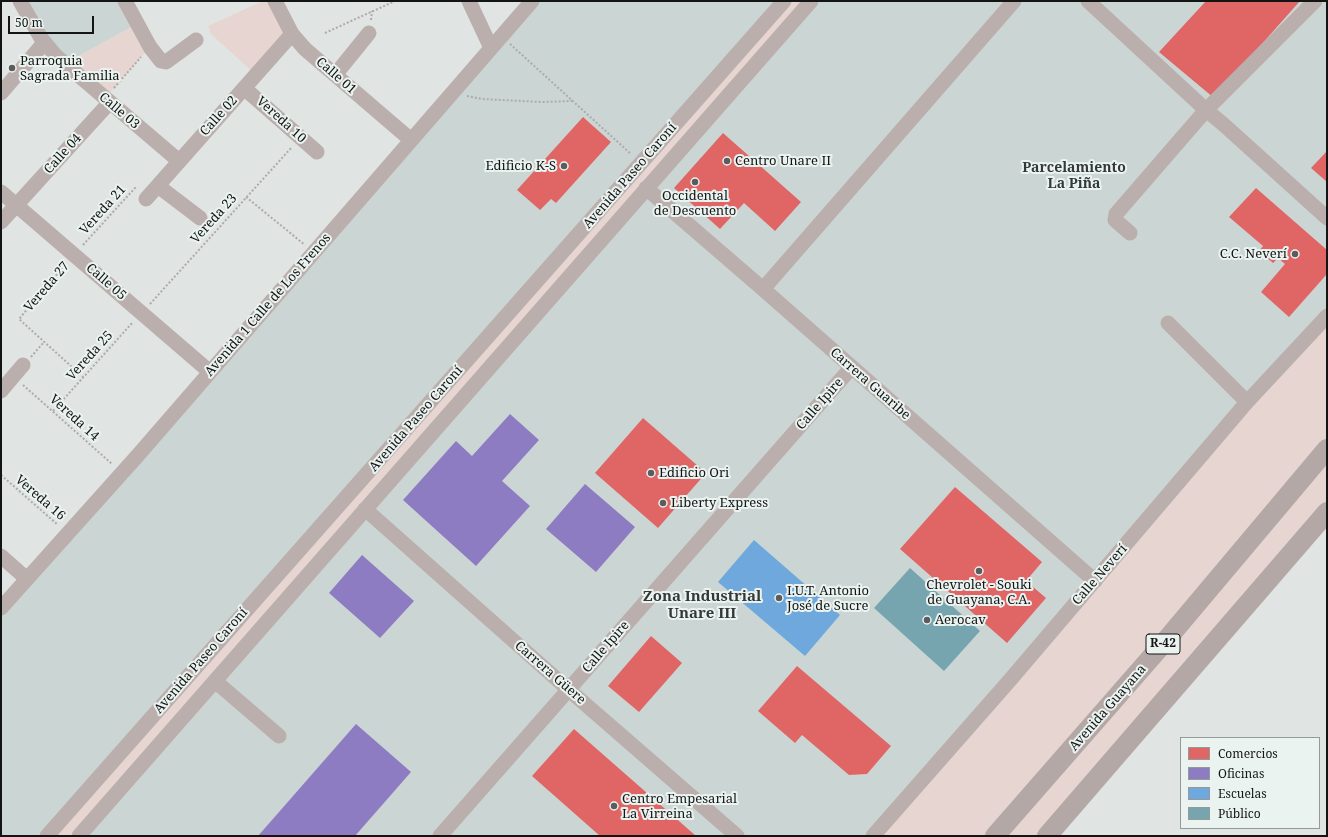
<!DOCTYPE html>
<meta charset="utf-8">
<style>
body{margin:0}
#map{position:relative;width:1328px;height:837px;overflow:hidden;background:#e0e4e3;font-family:"Noto Serif",serif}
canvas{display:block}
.frame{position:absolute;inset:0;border:2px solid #121514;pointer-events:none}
.legend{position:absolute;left:1180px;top:737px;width:140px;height:92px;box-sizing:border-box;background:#ebf3f1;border:1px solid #949a99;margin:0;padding:5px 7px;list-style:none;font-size:12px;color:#121514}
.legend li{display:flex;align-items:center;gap:8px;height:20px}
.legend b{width:20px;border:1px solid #949a99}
.scale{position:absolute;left:8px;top:16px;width:86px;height:18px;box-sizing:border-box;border:2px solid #121514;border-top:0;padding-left:5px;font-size:12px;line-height:14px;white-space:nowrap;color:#121514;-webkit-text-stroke:3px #ebf3f1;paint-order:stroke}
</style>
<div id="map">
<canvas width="1328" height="837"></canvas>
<div class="frame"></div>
<ul class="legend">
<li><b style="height:11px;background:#e06666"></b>Comercios</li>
<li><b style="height:11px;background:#8e7cc3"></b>Oficinas</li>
<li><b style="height:11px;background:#6fa8dc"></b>Escuelas</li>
<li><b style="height:11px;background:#76a5af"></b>Público</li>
</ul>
<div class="scale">50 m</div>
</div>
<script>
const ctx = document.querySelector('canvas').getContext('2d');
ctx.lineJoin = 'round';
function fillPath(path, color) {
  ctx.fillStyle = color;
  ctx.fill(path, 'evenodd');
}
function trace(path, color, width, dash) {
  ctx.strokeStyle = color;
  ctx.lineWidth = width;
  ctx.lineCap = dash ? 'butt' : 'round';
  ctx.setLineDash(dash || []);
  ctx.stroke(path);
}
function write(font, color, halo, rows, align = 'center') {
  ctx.font = font + ' "Noto Serif",serif';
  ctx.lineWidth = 4;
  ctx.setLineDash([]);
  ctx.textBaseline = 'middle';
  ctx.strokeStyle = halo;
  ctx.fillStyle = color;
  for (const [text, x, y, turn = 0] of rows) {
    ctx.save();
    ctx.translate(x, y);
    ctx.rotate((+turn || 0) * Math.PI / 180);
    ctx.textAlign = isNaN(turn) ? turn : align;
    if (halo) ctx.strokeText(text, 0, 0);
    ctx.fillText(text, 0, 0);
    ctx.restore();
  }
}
fillPath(new Path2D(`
 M20,1H125L137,24L64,64Z
 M532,1H784L47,836H1V608Z
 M811,1H1327V316L874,836H79Z`), '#cbd6d4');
fillPath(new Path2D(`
 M263,1H275L288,27L256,75L211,34L208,26Z
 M784,1H811L79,836H47Z
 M137,24L150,47L105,98L64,64Z
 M1327,316V512L1047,836H873Z`), '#e7d5d1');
fillPath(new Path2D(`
 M1206,1H1300L1214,98L1159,52Z
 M583,117L611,142L556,203L551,199L540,210L517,190Z
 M723,133L801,202L775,231L744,203L720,229L674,188Z
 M1327,151V182L1311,168Z
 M1256,188L1327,250V274L1289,317L1261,292L1285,264L1278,258L1273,263L1259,251L1263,246L1229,217Z
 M643,418L706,473L658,528L595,473Z
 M955,487L1042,562L1026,581L1046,598L1007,643L900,549Z
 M651,636L682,663L639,712L608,686Z
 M797,666L891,746L867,774L849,775L802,735L795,743L758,711Z
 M574,729L696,836H600L532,776Z`), '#e06666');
fillPath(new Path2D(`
 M510,414L539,440L502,481L530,506L476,566L403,500L456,441L472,456Z
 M585,484L635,527L596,572L546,529Z
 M362,555L414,601L380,638L329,593Z
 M356,724L411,772L355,836H258Z`), '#8e7cc3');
fillPath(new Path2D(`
 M754,540L840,615L805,656L718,582Z`), '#6fa8dc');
fillPath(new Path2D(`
 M910,568L980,631L944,671L874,608Z`), '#76a5af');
trace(new Path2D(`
 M371,20L372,11
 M325,33L395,1
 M510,44L631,154
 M114,88L141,57
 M467,96L482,99L542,102L572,101
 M246,197L305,245
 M83,245L135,188L137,190
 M65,265L19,319L83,377
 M150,304L292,147
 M31,357L44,342
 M23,385L112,464
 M53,411L133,322
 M1,475L58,525`), '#aeaaa8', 2, [2, 2]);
trace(new Path2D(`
 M20,1L41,38L56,56L179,161
 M125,1L150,47L161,61L166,62L196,40
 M275,1L292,34L305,49L411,140
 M469,1L491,48
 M1088,1L1206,110L1223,124L1327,218
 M335,75L369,33
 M244,88L317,152
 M1,93L44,43
 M158,186L200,218
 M646,188L763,289L1095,581
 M1,192L210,372
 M146,199L292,34
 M1,222L110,102
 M1130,233L1115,220L1116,214L1206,110L1315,1
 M763,289L1014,1
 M1168,323L1247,402
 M1,391L23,365
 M365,509L569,690L737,836
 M1,556L27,579
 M1,608L139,454L532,1
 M215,681L279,736
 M47,836L784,1
 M79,836L811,1
 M440,836L851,368
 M873,836L1010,680L1247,402L1327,316`), '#bbafad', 15);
trace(new Path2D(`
 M995,836L1162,645L1327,449
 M1047,836L1327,512`), '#b3a8a5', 20);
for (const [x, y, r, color] of [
 [12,68,4,"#5a5d5c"],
 [727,161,4,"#5a5d5c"],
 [564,166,4,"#5a5d5c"],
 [695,182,4,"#5a5d5c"],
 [1295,254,4,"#5a5d5c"],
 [651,473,4,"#5a5d5c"],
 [663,503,4,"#5a5d5c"],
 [979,571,4,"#5a5d5c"],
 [779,598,4,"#5a5d5c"],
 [927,620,4,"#5a5d5c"],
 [614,806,4,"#5a5d5c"]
]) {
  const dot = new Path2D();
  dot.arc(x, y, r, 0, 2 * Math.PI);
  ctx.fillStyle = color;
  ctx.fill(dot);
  trace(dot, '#ebf3f1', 1.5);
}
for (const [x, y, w] of [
 [1163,644,34]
]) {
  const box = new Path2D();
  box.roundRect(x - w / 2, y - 10, w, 20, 3);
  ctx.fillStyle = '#ebf3f1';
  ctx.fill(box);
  trace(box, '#121514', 1);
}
write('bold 12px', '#121514', null, [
 ["R-42",1163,644]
]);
write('13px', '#121514', '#ebf3f1', [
 ["Parroquia",20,61],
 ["Sagrada Familia",20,76],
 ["Centro Unare II",735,161],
 ["Edificio K-S",556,166,"right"],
 ["Occidental",695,196,"center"],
 ["de Descuento",695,211,"center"],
 ["C.C. Neverí",1287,254,"right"],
 ["Edificio Ori",659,473],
 ["Liberty Express",671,503],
 ["Chevrolet - Souki",979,585,"center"],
 ["de Guayana, C.A.",979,600,"center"],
 ["I.U.T. Antonio",787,591],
 ["José de Sucre",787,606],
 ["Aerocav",935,620],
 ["Centro Empesarial",622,799],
 ["La Virreina",622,814]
], 'left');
write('13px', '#121514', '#ebf3f1', [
 ["Calle 01",336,76,41],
 ["Calle 03",119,111,40],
 ["Calle 02",219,116,-48],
 ["Vereda 10",281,120,42],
 ["Calle 04",63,154,-48],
 ["Avenida Paseo Caroní",630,176,-49],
 ["Vereda 21",103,210,-48],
 ["Vereda 23",214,219,-48],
 ["Calle 05",106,282,41],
 ["Vereda 27",47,287,-49],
 ["Avenida 1 Calle de Los Frenos",268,305,-49],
 ["Vereda 25",90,356,-48],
 ["Carrera Guaribe",870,384,41],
 ["Calle Ipire",820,404,-49],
 ["Vereda 14",74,418,42],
 ["Avenida Paseo Caroní",416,419,-49],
 ["Vereda 16",40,498,41],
 ["Calle Neverí",1100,575,-49],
 ["Calle Ipire",606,647,-49],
 ["Avenida Paseo Caroní",201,661,-49],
 ["Carrera Güere",550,673,41],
 ["Avenida Guayana",1108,708,-49]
]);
write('bold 14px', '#333938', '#ebf3f1', [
 ["Parcelamiento",1074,168],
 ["La Piña",1074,184]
]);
write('bold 15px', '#333938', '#ebf3f1', [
 ["Zona Industrial",702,597],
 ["Unare III",702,614]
]);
</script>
